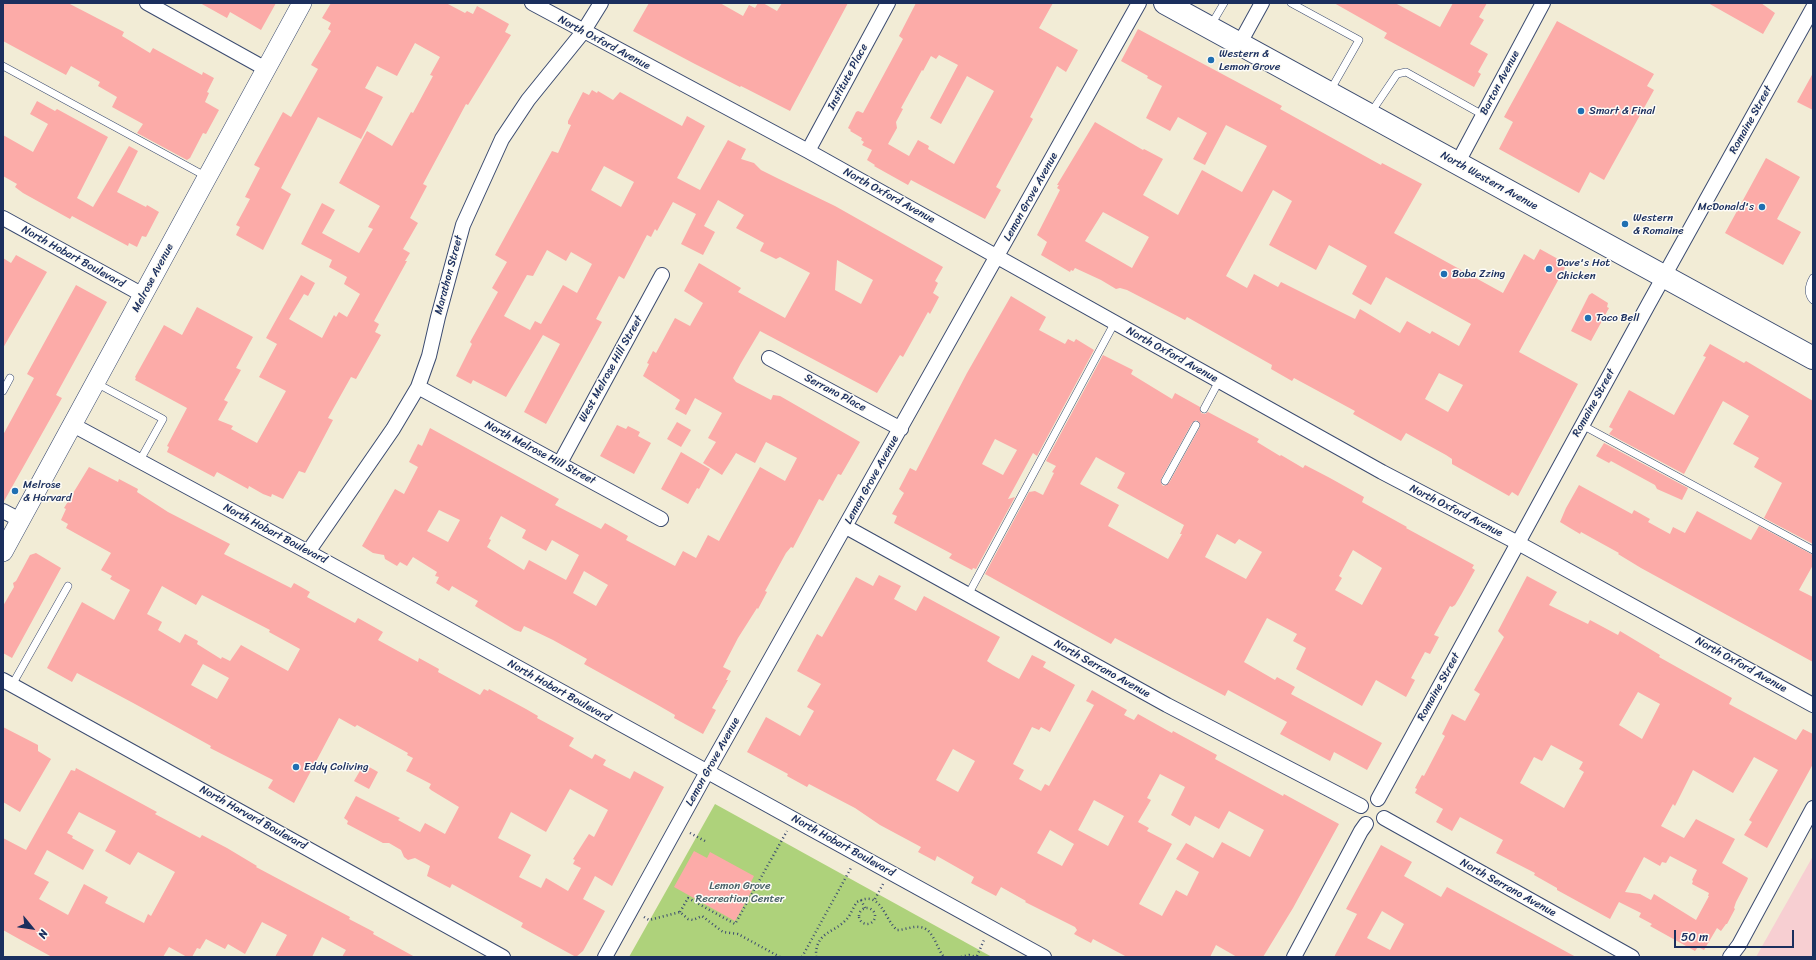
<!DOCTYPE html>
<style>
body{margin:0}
#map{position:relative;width:1816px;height:960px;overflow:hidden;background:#f2ecd6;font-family:Sriracha,sans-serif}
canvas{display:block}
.frame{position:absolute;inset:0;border:4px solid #1b2f5e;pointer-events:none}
.north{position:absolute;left:12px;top:908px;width:40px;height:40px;-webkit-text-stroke:3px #fdfcf7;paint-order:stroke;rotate:119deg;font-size:11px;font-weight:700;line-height:16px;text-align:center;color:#1b2f5e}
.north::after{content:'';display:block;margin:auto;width:14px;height:18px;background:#1b2f5e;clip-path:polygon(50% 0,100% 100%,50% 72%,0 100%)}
.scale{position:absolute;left:1674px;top:930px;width:120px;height:18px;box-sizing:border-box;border:2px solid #1b2f5e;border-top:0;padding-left:5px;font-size:12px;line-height:14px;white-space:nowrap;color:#1b2f5e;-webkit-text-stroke:3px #fdfcf7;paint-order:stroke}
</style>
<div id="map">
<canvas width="1816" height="960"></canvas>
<div class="frame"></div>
<div class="north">N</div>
<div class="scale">50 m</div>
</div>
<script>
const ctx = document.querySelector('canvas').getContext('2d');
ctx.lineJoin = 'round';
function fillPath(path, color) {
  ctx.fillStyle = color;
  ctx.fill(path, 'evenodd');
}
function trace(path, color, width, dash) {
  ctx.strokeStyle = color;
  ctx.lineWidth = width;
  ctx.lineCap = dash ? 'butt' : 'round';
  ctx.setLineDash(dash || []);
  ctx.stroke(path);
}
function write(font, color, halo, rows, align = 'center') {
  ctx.font = font + ' Sriracha,sans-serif';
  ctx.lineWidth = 3;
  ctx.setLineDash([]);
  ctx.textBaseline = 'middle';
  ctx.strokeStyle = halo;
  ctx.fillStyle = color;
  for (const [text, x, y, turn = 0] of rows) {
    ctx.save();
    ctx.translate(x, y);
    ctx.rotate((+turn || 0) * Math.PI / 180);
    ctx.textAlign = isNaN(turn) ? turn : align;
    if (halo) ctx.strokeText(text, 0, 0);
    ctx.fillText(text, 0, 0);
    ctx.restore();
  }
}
fillPath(new Path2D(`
 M1813,856V957H1756Z`), '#f7cfd2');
fillPath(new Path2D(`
 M715,804L992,957H629Z`), '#aed27b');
fillPath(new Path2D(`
 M3,3H68L124,32L122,36L150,53L153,48L202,75L203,72L214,78L207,92L209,93L205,102L219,110L206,134L203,133L190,158L187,160L137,133L143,124L112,107L117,97L98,86L100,82L71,66L66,75L3,41Z
 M200,3H276L261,30L230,12L227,18Z
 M331,3H446L465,13L467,11L473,14L477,6L509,24L505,32L511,35L468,105L466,104L423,184L427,186L410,218L418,223L403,249L410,253L405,261H407L374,321L379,324L375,332L381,335L356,379L351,377L328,418L333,420L305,473L299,471L283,499L272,494L271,497L263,494L249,486L248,489L217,472L214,477L167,452L169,447L167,446L187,408L135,380L136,378L135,377L164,325L182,335L197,307L253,337L236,368L241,370L224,400L228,402L218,420L233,426L231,429L257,443L286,391L259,377L277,344L266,338L301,275L315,283L308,296L304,294L289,319L322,338L334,315L336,317L339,312L347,317L360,294L344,284L347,277L329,267L332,260L301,244L322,203L335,210L322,233L359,253L373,229L368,227L380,206L339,183L367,131L392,146L411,112L413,113L433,76L430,75L440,57L415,43L397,76L377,66L365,88L383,97L361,139L318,117L281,188L291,194L263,250L236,235L240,227L236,225L250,199L245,197L260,168L254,165L283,112L291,117L318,69L311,65L331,31L328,29L331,23L322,18Z
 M649,3H720L743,16L749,5L755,8L758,3H763L777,11L782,3H848L790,111L741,86L740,87L693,63L633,31Z
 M916,3H1053L1039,28L1078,50L1066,72L1057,66L1030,117L1033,119L996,187L1001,190L985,219L911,180L908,185L874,166L875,165L867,160L872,150L862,145L864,142L861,140L862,138L850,131L851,130L848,128L856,112L858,111L863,113L903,39L899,36L900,34ZM939,55L958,65L930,118L941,124L967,76L994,91L954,164L928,149L929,146L918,140L909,156L888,144L897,128L896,122L903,109L901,108L922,70L923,71L931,56L936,59Z
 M1334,3H1395L1440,27L1453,3H1487L1479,17L1484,20L1470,44L1488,54L1478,72L1481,74L1474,87L1384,38L1387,33Z
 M1708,3H1761L1775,13L1763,34Z
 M1557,21L1654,74L1647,86L1654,90L1604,180L1590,172L1579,193L1499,149L1513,122L1504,117Z
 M1138,29L1282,106L1280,109L1381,165L1382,163L1422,184L1394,233L1503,293L1524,254L1534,260L1540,249L1567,264L1519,352L1578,384L1518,496L1512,492L1509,496L1452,464V459L1446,455L1406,433L1401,441L1353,414L1355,411L1294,378L1292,381L1271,369L1272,365L1187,317L1185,320L1127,290L1120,288L1116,289L1101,280L1075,268L1073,271L1071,270L1070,272L1041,255L1047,242L1037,235L1060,190L1057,188L1059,185H1057L1095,122L1143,150L1144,149L1163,159L1143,195L1178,215L1202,170L1242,192L1267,146L1226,125L1205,165L1193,159L1207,133L1178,117L1170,131L1146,118L1162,86L1147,78L1148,76L1121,61ZM1273,190L1292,201L1269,245L1316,270L1329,245L1367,266L1352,294L1371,305L1386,277L1471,324L1459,346L1432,331L1430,334L1407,321L1400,333L1360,309L1355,319L1281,282L1278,287L1254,274L1247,288L1226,276ZM1103,212L1149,237L1132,268L1085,241ZM1439,373L1463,385L1448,412L1425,399Z
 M1813,73V110L1797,102Z
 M592,90L597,93L598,91L613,100L620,92L682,126L687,116L705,126L677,178L700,190L728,140L746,149L741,159L754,163L761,170L779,179L835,206L943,267L935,281L938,283L933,293L939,297L930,314L928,312L903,357L900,355L877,393L760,331L741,363L733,378L736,382L771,400L773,395L780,396L860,442L841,475L838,474L823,501L819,499L793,548L791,547L786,553L765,591L767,592L758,609L757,608L738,638L723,667L731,671L726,680H728L712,708L716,710L703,734L674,718L675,715L656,704L584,664L587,659L553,640L524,626L521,632L515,630L475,606L478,601L452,586L449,591L436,583L439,577L435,576L437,572L413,557L407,566L400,562L397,566L385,559L384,555L373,553L362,546L395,489L404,494L418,467L409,462L418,444L422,446L430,428L559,499L555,505L601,529L605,523L628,536L626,540L675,566L683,551L696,558L708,535L719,541L760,467L785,481L797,458L766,442L755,463L736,453L722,475L703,463L716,442L708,438L722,413L695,398L686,415L675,409L680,400L643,376L649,364L647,363L653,351L656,353L675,318L690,326L703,303L684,291L699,263L741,288L738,292L785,318L810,273L780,257L776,259L760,251L764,243L736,228L744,215L718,200L704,226L715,232L703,255L681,244L696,214L673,202L657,231L655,229L651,237L647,235L624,279L619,276L596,319L602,322L546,424L524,412L560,344L543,335L506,397L473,380L471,384L456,376L472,344L470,342L498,292L492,288L507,262L495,255L552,151L558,153L571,125L568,124V121L583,92L589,95ZM604,166L634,182L621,207L591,190ZM547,250L566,261L571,252L592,264L577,293L563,285L541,324L535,321L530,330L504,316L527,275L533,276ZM837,260L873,280L861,304L835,290ZM439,510L460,520L448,542L427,531ZM501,516L526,530L522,538L546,551L552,540L579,555L566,580L529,560L524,570L487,547L491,540L489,539ZM584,571L608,585L596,606L573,593Z
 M37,101L55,111L57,109L108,137L77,198L93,207L129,146L138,151L117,192L146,207L147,205L159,212L146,237L142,236L137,247L129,243L128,246L72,216L70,219L23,193L15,187L17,184L3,176V135L33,152L48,124L30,114Z
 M1766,158L1800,177L1777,219L1801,232L1783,265L1725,233Z
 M16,255L47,272L3,348V258L11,263Z
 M76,285L107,302L56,395L62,398L3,503V435L34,378L27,374Z
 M1592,293L1608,303L1607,307L1609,308L1591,341L1571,331L1589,295Z
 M1011,296L1046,317L1039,330L1065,344L1068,339L1074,342L1076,339L1094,350L1037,456L1033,453L1008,499L1015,497L976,569L973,568L972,570L949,558L952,554L894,523L897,516L892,514L904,493L899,489L910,468L916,471L967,373ZM995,439L1017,450L1003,475L982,464Z
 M1710,344L1744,363L1746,361L1813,401V544L1764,518L1782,483L1754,467L1759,458L1733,444L1749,416L1723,401L1684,474L1609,434L1613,429L1609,427L1629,390L1674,415L1706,357L1703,356Z
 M1103,355L1133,370L1131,374L1172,399L1175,393L1200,407L1201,413L1205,414L1208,412L1259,439L1257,442L1280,456L1281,455L1303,468L1305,465L1330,478L1364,497L1362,502L1407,527L1406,528L1474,565L1472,568L1475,570L1461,595L1455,605L1452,607L1450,606L1434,635L1439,637L1430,654L1425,652L1411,678L1415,680L1406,697L1376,680L1362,706L1339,693L1296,669L1306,648L1293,641L1297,634L1267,618L1244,662L1275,680L1277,677L1295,687L1291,694L1382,743L1367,770L1334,752L1330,761L1280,734L1287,722L1228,690L1225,696L1115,638L1111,644L985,574L1029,492L1035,491L1043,495L1054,473L1052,472L1056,466L1046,461ZM1196,420L1200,423V427L1169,483L1163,486L1161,483V479L1192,423ZM1096,457L1125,473L1117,488L1184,525L1180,534H1182L1168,559L1108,526L1119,505L1080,484ZM1217,534L1235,544L1239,539L1262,552L1246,579L1205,557ZM1353,550L1382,568L1362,605L1335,590L1342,578L1339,576Z
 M677,422L691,430L681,447L667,439Z
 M617,425L626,429L628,426L640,432L638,436L651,443L634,474L600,456Z
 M1604,443L1688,488L1682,500L1657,489L1655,485L1611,461L1609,463L1596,456Z
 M681,452L710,469L699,489L697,488L688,504L661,489Z
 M89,467L118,482L119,479L138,489L137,492L168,512L230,544L224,554L291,588L294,583L310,592L307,597L342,616L355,623L358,618L383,632L378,640L418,662L419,658L439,669L438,672L480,695L484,689L488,691L489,689L526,709L538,716L537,718L574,738L569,746L592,759L595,754L606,760L603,765L630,779L634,771L664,787L612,886L595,876L583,899L605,911L583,951L576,957L521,927L523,923L452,884L450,888L427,876L430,866L415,858L408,860L404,857L401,850L389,843H383L347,824L348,821L344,818L356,796L400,818L398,820L420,832L425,823L445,834L459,807L431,790L429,788L431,784L406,771L413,758L407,755L408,753L357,725L355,727L339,718L294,803L268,788L273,780L210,748L211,746L135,704L77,673L72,682L47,668L82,602L114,620L130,590L110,579L112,576L101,570L111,553L66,528L68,524L61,520L66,509L64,508ZM162,586L196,605L202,595L270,630L269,632L300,649L288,671L241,645L230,661L222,657L221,659L197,644L198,641L185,634L180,643L158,630L162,622L147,614ZM203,664L229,678L217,699L191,685ZM570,789L608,810L594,837L589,834L573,859L575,860L573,864L581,868L568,891L546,878L541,888L519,877L531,855L498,838L511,812L546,832Z
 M1579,485L1632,514L1634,510L1650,519L1648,522L1670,534L1673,527L1685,533L1697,511L1751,540L1759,526L1813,555V565L1799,590L1813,597V662L1641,568L1618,554L1619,553L1581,532L1580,534L1560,522L1566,508Z
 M36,553L61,568L12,658L3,653V606L14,587L13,583L16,581L30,555Z
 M879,575L901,586L894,599L916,611L924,596L1000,637L987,661L993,665L1019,679L1032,655L1046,662L1043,667L1075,685L1050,732L1041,727L1039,730L1032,727L1013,764L1024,770L1019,779L1041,791L1045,784L1049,786L1094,705L1086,701L1092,690L1127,710L1124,715L1134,720L1138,714L1172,733L1173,731L1217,755L1215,759L1283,796L1284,794L1339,824L1293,908L1263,957H1237L1216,945L1210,957H1127L1093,939L1091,943L1074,934L1077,930L1075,927L1025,902L1026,901L1001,887L996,896L971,883L974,877L937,856L935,861L918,852L921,847L880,825L855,808L809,784L807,787L787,776L788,774L747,752L766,717L800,736L814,711L807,707L821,684L797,671L817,634L822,637L856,577L873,586ZM953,749L975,761L958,792L936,780ZM1160,774L1185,787L1171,815L1190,826L1195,816L1219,829L1229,811L1264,830L1250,857L1222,842L1213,858L1186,843L1176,859L1199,872L1187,896L1176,890L1162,916L1139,904L1172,844L1147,831L1149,828L1138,822L1151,800L1147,798ZM1094,800L1124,816L1108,846L1078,830ZM1050,830L1074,844L1062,866L1037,853Z
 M1527,576L1557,592L1549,605L1588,624L1590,620L1618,635L1620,631L1660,655L1659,657L1732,698L1729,704L1796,740L1803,729L1813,734V764L1767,848L1744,835L1752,822L1749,820L1778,770L1754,757L1733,793L1693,770L1675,806L1673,804L1661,826L1684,838L1696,819L1735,839L1722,863L1748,878L1747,881L1736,902L1734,908L1735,909L1727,924H1726L1721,931L1717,928L1704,950L1698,947L1695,951L1650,926L1652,924L1639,917L1641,913L1619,902L1610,919L1557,890V888L1534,875L1535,873L1496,853L1503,840L1460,817L1452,831L1436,822L1443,809L1415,793L1417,789L1415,788L1422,775L1424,776L1445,736L1442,734L1452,714L1465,721L1480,694L1474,690L1504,637L1498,631ZM1638,692L1660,704L1642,739L1619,725ZM1551,745L1583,762L1579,769L1584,772L1564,808L1520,783L1534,757L1542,761ZM1670,856L1697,870L1692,880L1693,881L1692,884L1709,893L1708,896H1709L1696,920L1654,894L1651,900L1640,894L1625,892L1644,857L1660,866L1662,862L1666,863Z
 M3,727L38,745V751L51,759L20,812L3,802Z
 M364,764L378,772L369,789L354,781Z
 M76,768L157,812L155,814L200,838L202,835L227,848L257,866L256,867L350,917L349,919L374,932L373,934L415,957H342L346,950L322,937L312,957H275L287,935L262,922L245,954L228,944L225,949L206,939L200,949L197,948L192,957H187L169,947L163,957H52L19,939L3,930V838L26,850L71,770L75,771ZM79,812L116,831L105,851L130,865L138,852L175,872L151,916L148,914L144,923L105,903L108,897L84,884L68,915L39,899L49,882L34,874L47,850L83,870L94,850L72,838L73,836L67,833Z
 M1381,845L1412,862L1404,876L1441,897L1447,887L1576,957H1334L1357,914L1346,909ZM1382,911L1404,924L1390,950L1367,938Z
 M694,851L707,858L710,852L754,876L751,882L755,885L735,921L674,887Z`), '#fcaba8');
const lane = new Path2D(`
 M1291,3L1359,40L1330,91
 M1211,25L1224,3
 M3,66L207,177
 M1370,114L1397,74L1406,72L1483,115
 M1813,278C1809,285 1807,293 1813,300
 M96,383L163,419L139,462
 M3,391L10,378
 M1204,409L1219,381
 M1582,425L1813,550
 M1165,481L1196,425
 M968,595L1115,322
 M12,685L68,586`);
const street = new Path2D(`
 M147,3L266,69
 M532,3L808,151L1382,472L1518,543L1813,705
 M1240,43L1262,3
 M808,151L888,3
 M1457,164L1543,3
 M3,218L143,295
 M769,358L901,429
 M418,387L661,519
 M73,425L308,552L1044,957
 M560,463L662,275
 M3,511L20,520
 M846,527L1167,705L1361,806
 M308,552L393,429L418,387L429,356L438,317L463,225L502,139L528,100L583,32L601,3
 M3,680L503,957
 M1378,799L1648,305L1813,8
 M1384,818L1632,957
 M605,957L707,772L1139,3
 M1294,957L1361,831L1366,824
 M1730,957L1739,945L1813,808`);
const secondary = new Path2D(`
 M3,552L302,3`);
const primary = new Path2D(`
 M1165,3L1813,358`);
trace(lane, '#3b4b70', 8);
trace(street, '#3b4b70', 16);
trace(secondary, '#3b4b70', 20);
trace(primary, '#3b4b70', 24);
trace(new Path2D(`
 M690,833L705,841
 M875,899L883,884
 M861,900L865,908
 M859 916a8 8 0 1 1 16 0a8 8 0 1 1-16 0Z
 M680,912L688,898L735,924L787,831
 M644,917L649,920L680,912L688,919L693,920L702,916L723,932L738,934L780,957
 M977,956L984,940
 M802,957L852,866
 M816,957C815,932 834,933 846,920C851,915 853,907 857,902C881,889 884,919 897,930C905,930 912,926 919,927C934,928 936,948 944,957
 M961,957L969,955L977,957`), '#3b4b70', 2.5, [1, 3]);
trace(lane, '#fff', 7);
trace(street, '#fff', 14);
trace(secondary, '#fff', 19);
trace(primary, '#fff', 22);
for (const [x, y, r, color] of [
 [1211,60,4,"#1f6fb2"],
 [1581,111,4,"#1f6fb2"],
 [1762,207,4,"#1f6fb2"],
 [1625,224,4,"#1f6fb2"],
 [1549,269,4,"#1f6fb2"],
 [1444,274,4,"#1f6fb2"],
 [1588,318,4,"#1f6fb2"],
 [15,491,4,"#1f6fb2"],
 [296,767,4,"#1f6fb2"]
]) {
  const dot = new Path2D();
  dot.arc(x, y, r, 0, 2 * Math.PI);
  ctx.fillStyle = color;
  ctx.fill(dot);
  trace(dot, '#fdfcf7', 1.5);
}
write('11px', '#1b2f5e', '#fdfcf7', [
 ["North Oxford Avenue",604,43,28],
 ["Institute Place",848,77,-62],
 ["Barton Avenue",1500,83,-62],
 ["Romaine Street",1751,120,-61],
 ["North Western Avenue",1489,181,29],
 ["North Oxford Avenue",889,196,29],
 ["Lemon Grove Avenue",1031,197,-61],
 ["North Hobart Boulevard",73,257,29],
 ["Marathon Street",449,275,-75],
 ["Melrose Avenue",153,278,-62],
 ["North Oxford Avenue",1172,355,29],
 ["West Melrose Hill Street",611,369,-61],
 ["Serrano Place",835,393,28],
 ["Romaine Street",1594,403,-61],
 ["North Melrose Hill Street",540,453,28],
 ["Lemon Grove Avenue",872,480,-61],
 ["North Oxford Avenue",1456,511,27],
 ["North Hobart Boulevard",275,534,28],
 ["North Oxford Avenue",1741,665,29],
 ["North Serrano Avenue",1102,669,29],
 ["Romaine Street",1439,687,-61],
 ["North Hobart Boulevard",559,691,29],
 ["Lemon Grove Avenue",713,762,-61],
 ["North Harvard Boulevard",253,818,29],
 ["North Hobart Boulevard",843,846,29],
 ["North Serrano Avenue",1508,888,29]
]);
write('11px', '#1b2f5e', '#fdfcf7', [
 ["Western &",1219,54],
 ["Lemon Grove",1219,67],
 ["Smart & Final",1589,111],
 ["McDonald's",1754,207,"right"],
 ["Western",1633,218],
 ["& Romaine",1633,231],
 ["Dave's Hot",1557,263],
 ["Chicken",1557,276],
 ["Boba Zzing",1452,274],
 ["Taco Bell",1596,318],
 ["Melrose",23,485],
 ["& Harvard",23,498],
 ["Eddy Coliving",304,767]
], 'left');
write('11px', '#476067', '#fdfcf7', [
 ["Lemon Grove",740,886],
 ["Recreation Center",740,899]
]);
</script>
